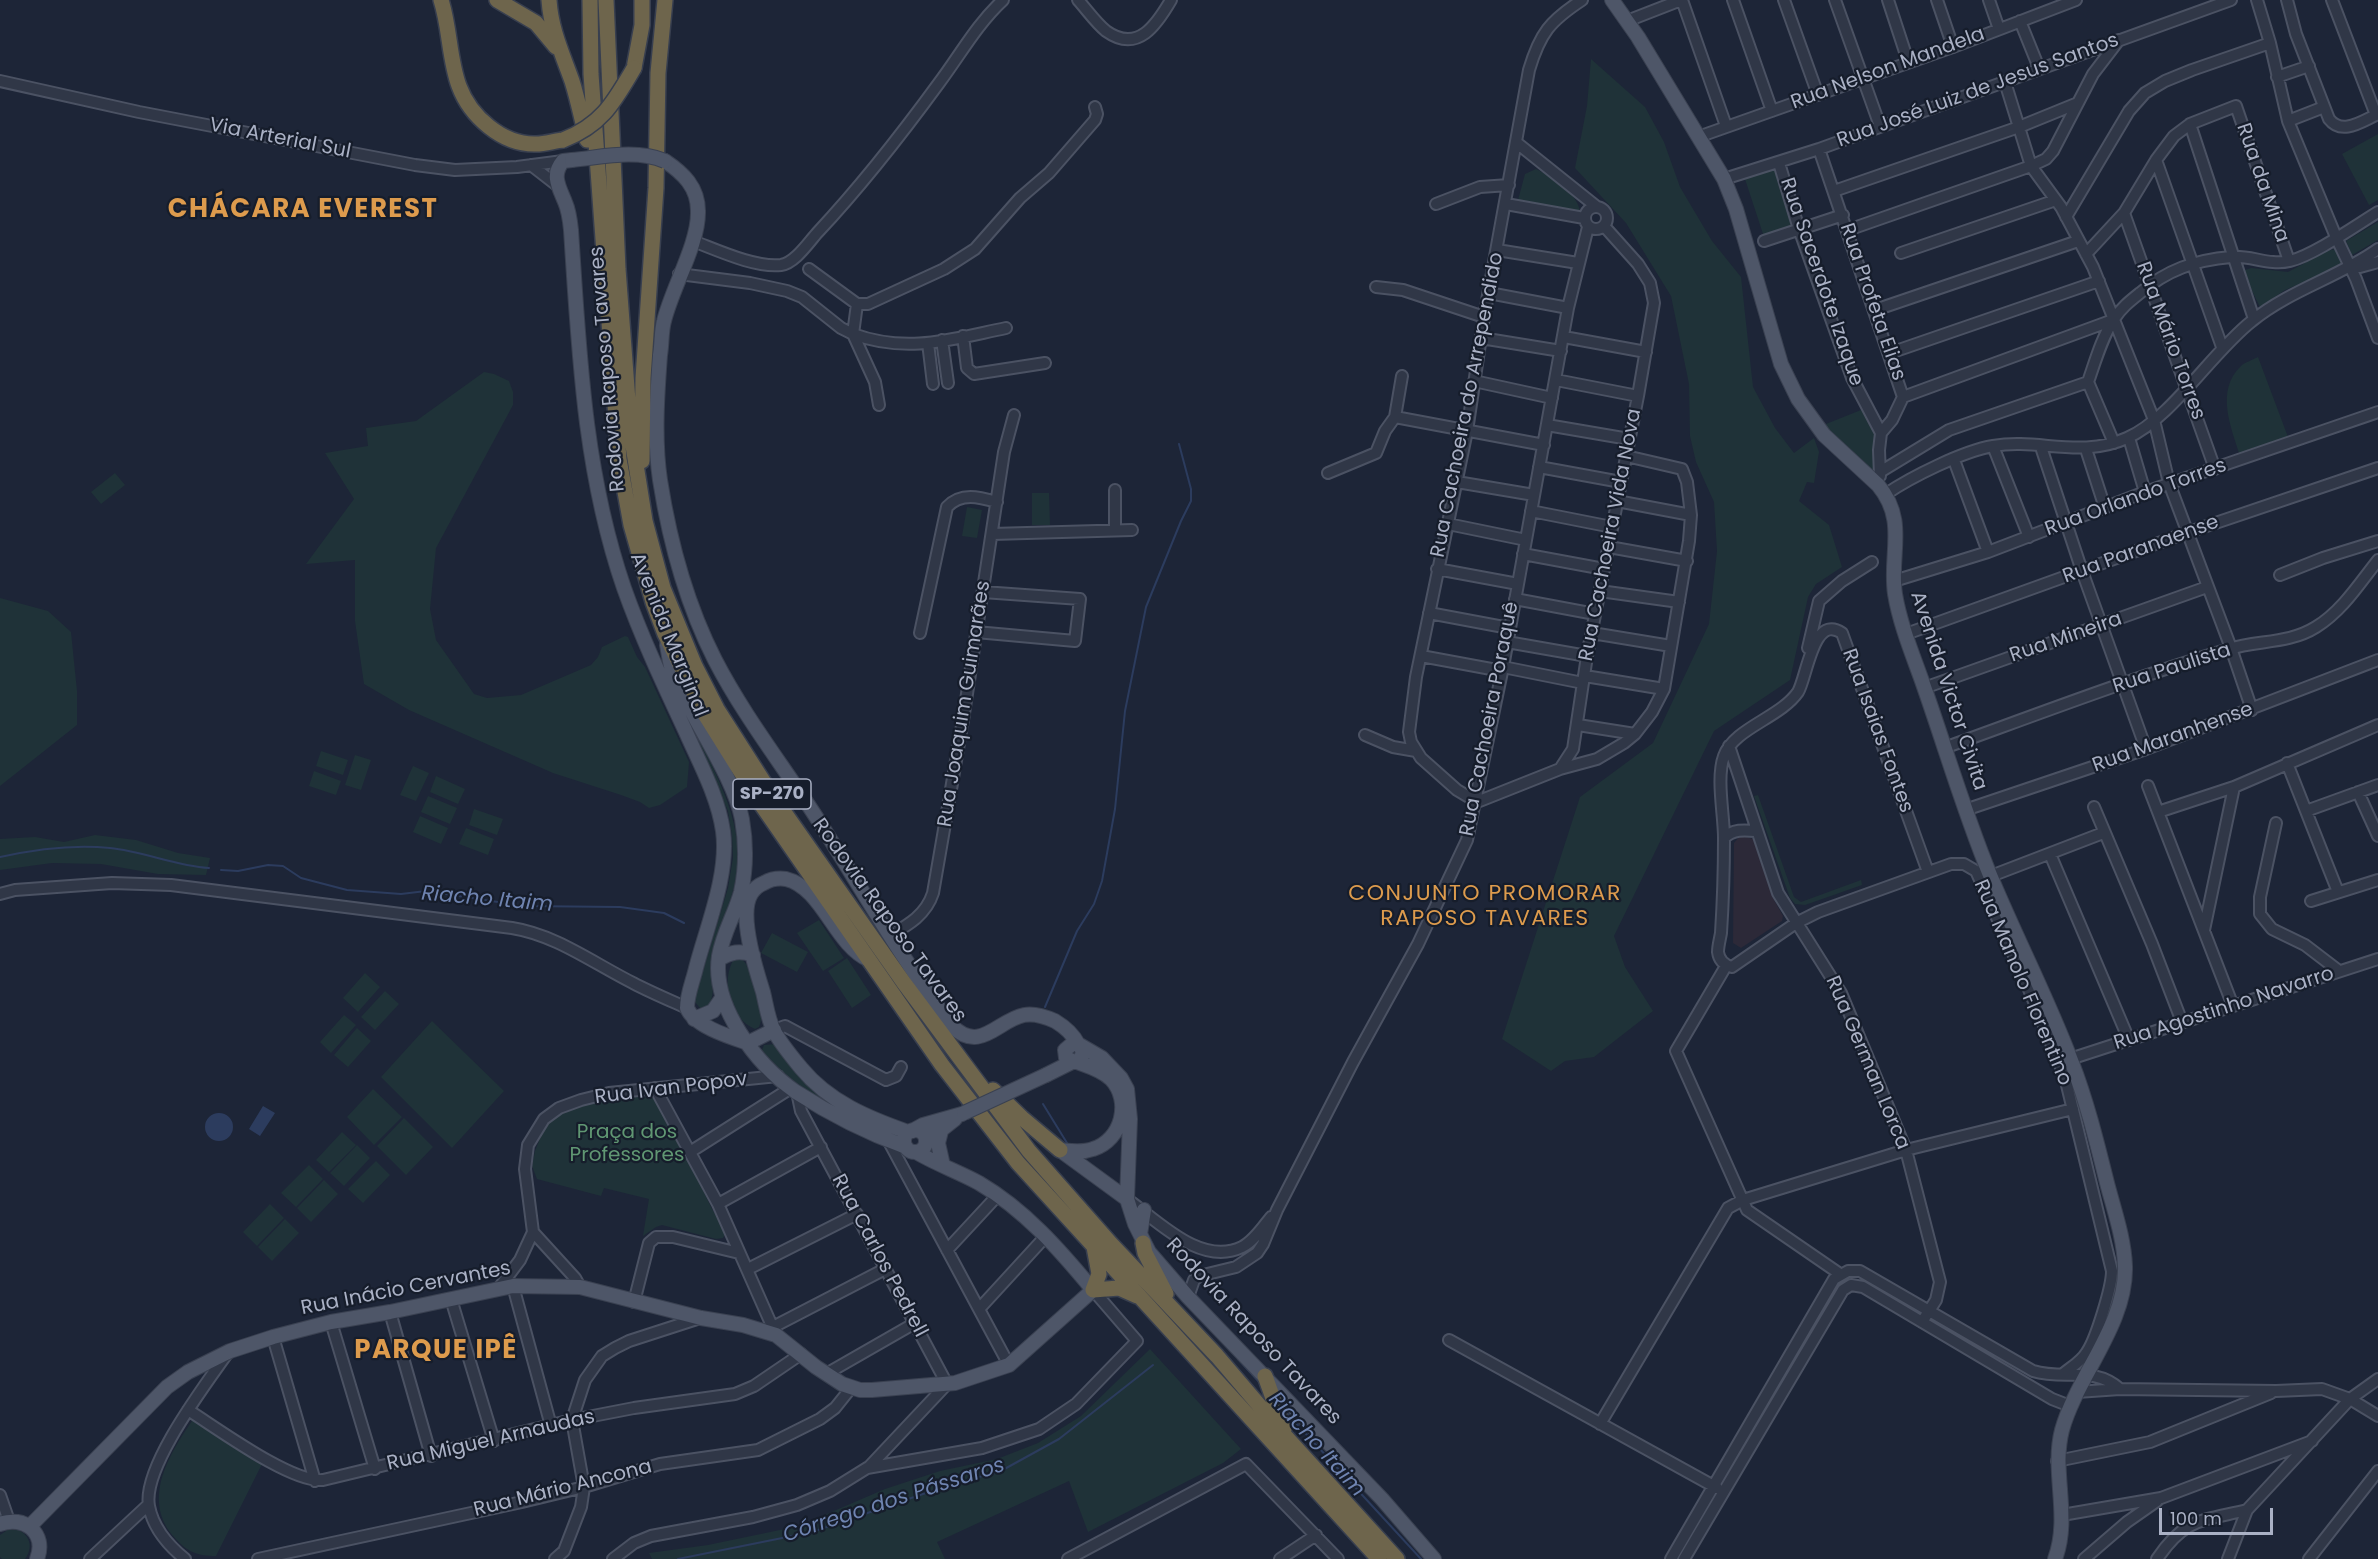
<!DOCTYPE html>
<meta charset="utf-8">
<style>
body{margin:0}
#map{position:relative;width:2378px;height:1559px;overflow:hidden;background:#1d2537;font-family:Poppins,sans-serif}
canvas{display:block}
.scale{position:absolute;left:2159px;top:1508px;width:114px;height:27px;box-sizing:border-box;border:3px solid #aab1c5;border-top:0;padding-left:8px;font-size:18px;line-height:21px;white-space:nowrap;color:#aab1c5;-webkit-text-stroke:4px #161d2b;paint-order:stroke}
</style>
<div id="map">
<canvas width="2378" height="1559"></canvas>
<div class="scale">100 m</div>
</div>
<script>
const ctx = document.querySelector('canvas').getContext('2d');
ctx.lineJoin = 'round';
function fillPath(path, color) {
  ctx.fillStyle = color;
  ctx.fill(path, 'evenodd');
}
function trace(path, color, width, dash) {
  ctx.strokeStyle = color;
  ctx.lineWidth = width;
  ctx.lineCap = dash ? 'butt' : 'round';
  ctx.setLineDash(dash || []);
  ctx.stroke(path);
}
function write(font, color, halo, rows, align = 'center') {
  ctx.font = font + ' Poppins,sans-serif';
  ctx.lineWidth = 4.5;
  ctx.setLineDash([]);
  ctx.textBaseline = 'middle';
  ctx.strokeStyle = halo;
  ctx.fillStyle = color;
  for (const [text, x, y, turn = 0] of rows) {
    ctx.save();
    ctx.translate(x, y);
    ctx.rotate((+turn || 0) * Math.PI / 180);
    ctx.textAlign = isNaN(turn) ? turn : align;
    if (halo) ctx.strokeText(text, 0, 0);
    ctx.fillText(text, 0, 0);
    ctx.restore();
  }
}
fillPath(new Path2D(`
 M1743,836L1753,839L1773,898L1783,916L1782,921L1741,948L1733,943L1734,843L1739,837Z`), '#2c2938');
fillPath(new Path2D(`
 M1591,59L1645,107L1664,142L1680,187L1712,241L1741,277L1753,387L1775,428L1794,453L1814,438L1819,452L1814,483L1807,482L1799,501L1829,525L1842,567L1816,584L1808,597L1790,680L1714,731L1614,936L1625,967L1653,1011L1594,1057L1565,1061L1551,1071L1502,1039L1580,797L1653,743L1709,624L1717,551L1714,502L1696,462L1690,436L1689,384L1671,296L1626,223L1575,168L1587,106Z
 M2378,134V200L2369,205L2342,154Z
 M1776,168L1795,226L1764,237L1745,179Z
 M1536,169C1555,178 1578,193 1581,215L1518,200L1525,174Z
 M2378,222V240L2352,255L2346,241Z
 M2336,249L2343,262L2321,275L2285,290L2260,307L2242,271L2251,268L2288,272L2303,264L2316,253Z
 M2258,357L2288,437L2240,456C2231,427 2215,391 2241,366C2245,362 2253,360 2258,357Z
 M484,372L494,374L509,381L513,392V405L436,548L430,609L436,640L474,694L487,698L521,695L591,665L598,657L602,647L625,636L628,637L637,657L645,667L689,762L687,787L660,805L649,808L640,802L621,795L553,773L409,710L364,684L355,621V560L306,564L354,499L325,453L368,446L366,428L416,421Z
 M1861,410L1865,411L1877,433L1876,469L1873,473L1827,431L1826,424Z
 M115,473L125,485L101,504L91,492Z
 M1032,493H1049L1050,525H1032Z
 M967,507L982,510L977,538L962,536Z
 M0,598L48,611L71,632L77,691V725L0,786Z
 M693,726C717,778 749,828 734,887C728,911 716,934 712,958C709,976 718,991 708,1007L700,1008L694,1001L728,888L733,858L732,836L728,811L690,727Z
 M321,751L348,760L343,775L316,766Z
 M355,755L371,760L361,790L345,785Z
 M413,766L429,773L416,801L400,795Z
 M314,771L341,781L336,795L309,786Z
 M436,776L465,789L458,804L430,792Z
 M1758,795L1794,897L1801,902L1861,880L1862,885L1805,905L1795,904L1790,898L1754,796Z
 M428,796L457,808L450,824L421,812Z
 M474,809L503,819L497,835L469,825Z
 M420,816L448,828L441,844L413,832Z
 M466,828L494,839L488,855L459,844Z
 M95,835L136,840L178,853L210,858L206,875L158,874L101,864L52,863L0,870V839L35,837L64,842Z
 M819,920L844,958L823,971L797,933Z
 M772,933L808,952L797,972L761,953Z
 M847,958L871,995L852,1008L828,971Z
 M734,959H742L746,964C753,982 768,1008 759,1027L755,1029C730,1019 720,981 734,959Z
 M365,973L380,987L358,1012L343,998Z
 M385,991L399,1004L375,1030L361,1017Z
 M344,1015L356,1025L331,1053L320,1042Z
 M432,1021L504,1091L452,1148L381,1077Z
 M357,1028L371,1041L348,1067L334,1055Z
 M776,1044L843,1111L856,1118C822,1103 786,1079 762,1050L764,1045Z
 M373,1089L402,1117L374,1145L347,1117Z
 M614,1096L659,1098L712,1209L726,1232L723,1238L716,1239L662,1225L656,1227L643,1236L649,1199L604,1188L601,1196L537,1179L532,1166L535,1151L545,1126L575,1103Z
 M404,1118L433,1147L406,1175L377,1146Z
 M342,1132L356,1145L329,1172L316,1160Z
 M357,1145L370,1158L344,1186L330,1173Z
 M376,1161L390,1175L363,1203L348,1189Z
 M309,1165L323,1179L296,1207L281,1193Z
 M324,1180L338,1194L311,1222L297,1208Z
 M270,1204L284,1218L257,1246L243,1232Z
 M285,1219L299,1233L272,1261L258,1247Z
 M1150,1349L1241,1449L1223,1463L1088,1532L1069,1481L937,1542L945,1559H652L649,1553L708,1545L799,1526L885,1489L940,1471L997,1459L1038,1443L1081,1416Z
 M192,1421H200L264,1460L216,1556C198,1556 187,1552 175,1538C141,1501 168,1456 192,1421Z
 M9,1529C27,1528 36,1545 25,1559H2L0,1557V1535Z`), '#1f3238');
fillPath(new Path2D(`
 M263,1106L275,1113L260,1136L249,1129Z
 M205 1127a14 14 0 1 1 28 0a14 14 0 1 1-28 0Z`), '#2c3c5e');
trace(new Path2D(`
 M0,857C36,849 73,844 110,848C143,851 175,866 209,868
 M221,870L238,871L268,865L283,866L301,878L347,890L401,894L426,891L524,906L620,907L664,913L684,923
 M1045,1007L1077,931L1094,904L1102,881L1115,809L1125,711L1146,607L1181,521L1191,501V489L1179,444
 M1043,1104L1067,1143
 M1238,1359L1260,1383
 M1284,1410L1421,1559
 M678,1559L812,1532L958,1482L999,1472L1059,1439L1153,1365`), '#2c3c5e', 2);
const minor = new Path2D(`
 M1078,0C1087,10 1096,23 1106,31C1138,54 1157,24 1171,0
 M1682,0L1726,126
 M1733,0L1772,111
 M1784,0L1818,95
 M1835,0L1880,126
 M1888,0L1908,61
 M1937,0L1953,47
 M1989,0L1999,29
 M2257,0L2270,43L2288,121L2336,237L2356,279L2378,338
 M2287,0L2296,34L2329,119C2342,136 2362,121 2378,114
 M2332,0L2376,115
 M1627,21L1681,0
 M2020,21L2039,68
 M2277,77L2309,66
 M0,81L139,112L415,165L455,170L517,167L563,161
 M2005,82L2031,166L2061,207L2093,267L2154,420L2169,483L2231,648L2252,710
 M2288,121L2324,107
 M2190,124L2254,319
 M1698,137L1953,47L2076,0
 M1517,143L1597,207
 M1819,149L1903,397L1892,420L1881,433L1879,450L1880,476
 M2156,160L2222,347
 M1779,163L1799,229L1852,378L1881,433
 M531,165L558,186
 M1724,179L1819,149L2231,0
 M1834,191L2019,127L2078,103
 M1436,204L1480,187L1509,185
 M1506,204L1584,218
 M1585 218a11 11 0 1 1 22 0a11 11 0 1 1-22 0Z
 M2124,213L2215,469
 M2066,217L2129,111L2145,93L2165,81L2192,70L2270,43
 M1848,230L2031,166L2046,159L2053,151L2093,74L2119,40
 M693,241C717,250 755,268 781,265C795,263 808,243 818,232C862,185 901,135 939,83C960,55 977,24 1003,0
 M1764,241L1843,215
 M1497,250L1578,263
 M1901,253L2056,200
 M2086,254L2124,213L2156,160L2174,136L2190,124L2236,106L2289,261
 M2350,266L2360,267L2378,262
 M809,269L857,304H868L944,269L975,249L1020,198L1049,173L1095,120L1097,114L1095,107
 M679,274L750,283L787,291L802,297L841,328L853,334L875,382L879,405
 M1376,287L1403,290L1484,317
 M1489,293L1568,308
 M857,304L853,334C908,354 952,339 1006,328
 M1875,310L2078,241
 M963,336L967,368L974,374L1045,363
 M1564,337L1646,352
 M1481,338L1561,351
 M942,340L948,383
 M928,343L933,384
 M1890,353L2099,281
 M1402,376L1395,417L1544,445
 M1556,380L1638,396
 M1474,381L1552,398
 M2088,382L2114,443
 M1903,397L2113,320
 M1547,425L1629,439
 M2129,438L2145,492
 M1993,446L2029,537
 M2041,447L2082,571L2146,749
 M2086,449L2105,508
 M1954,460L1988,552
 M1539,467L1621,482
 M1880,472L1949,430L2088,382C2095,362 2102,337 2114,319C2121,308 2130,301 2140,293C2167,270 2195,260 2231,257C2251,255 2269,266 2290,261C2314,255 2355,226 2378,212
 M1328,473L1376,453L1385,431L1395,417
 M1457,482L1534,495
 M1115,490V530
 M1886,494C1911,477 1963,451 1993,446C2039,438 2080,459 2127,438C2171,419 2212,352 2252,321C2290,290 2339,277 2378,249
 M1617,501L1691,515
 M1531,511L1612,527
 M1448,524L1526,540
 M992,534L1132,530
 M1609,547L1687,561
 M1523,554L1604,569
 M1437,569L1518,584
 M2280,575L2323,558L2378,541
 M1894,581L1988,552L2145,492L2378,412
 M1600,591L1679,602
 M1515,599L1595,614
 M1429,613L1509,628
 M976,632L1075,641L1080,599L983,592
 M920,633L947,507C961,492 979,497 997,502
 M1592,633L1671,646
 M1906,634L2186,533L2378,468
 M1507,642L1587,656
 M1808,648L1819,601L1842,581L1872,562
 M1421,656L1502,671
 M1503,667L1583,683
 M1585,676L1664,689
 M1924,688L2207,587
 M1578,725L1635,734
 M1365,735L1393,747L1416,751
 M1729,746L1778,893L1841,993L1906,1150L1940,1282L1936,1300L1922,1322
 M1944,748C2038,714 2132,678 2229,649C2258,640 2289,644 2316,627C2342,611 2359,584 2378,560
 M2287,763L2338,892
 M1560,769L1597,759L1624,743L1635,734L1652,712L1664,689L1689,541L1691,515L1687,482L1682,469L1626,456
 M2148,786L2233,1006
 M2358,792L2378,836
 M1477,802L1457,790L1421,758L1411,742L1409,732L1416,677L1467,431L1484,317L1529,70C1540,33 1550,21 1582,0
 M1477,802L1560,769L1573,749L1587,656L1638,396L1654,303L1650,283L1638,264L1604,226
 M2094,807L2152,944L2182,1022
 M1965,810L2146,749L2378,660
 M2306,811L2378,785
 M2158,812L2234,787L2378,725
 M2276,823L2260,897V914L2272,929L2305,945L2339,971
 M1724,838C1733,829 1744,830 1756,831
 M2050,854L2129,1040
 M1928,872L1842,633C1813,613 1807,677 1798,692C1780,718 1734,728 1724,756C1716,778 1724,814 1724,838C1724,870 1723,902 1721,933C1720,939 1718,946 1718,952C1719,960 1724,965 1732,967L1796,923L1818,912L1951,864H1964L1976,871L2028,987L2065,1077L2112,1271C2112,1287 2096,1339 2087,1352C2081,1362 2071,1367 2063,1374
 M1991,876L2103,833
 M0,894L15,890L112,883L171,885L512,928C556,935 593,963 633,983C650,992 669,1000 687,1008
 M2311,901L2378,880
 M2204,930L2234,787
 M889,936C908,925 926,915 933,893L963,720L1004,452L1014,415
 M1726,966L1676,1051L1747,1210L1840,1274
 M774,1030L785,1026L886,1080L896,1076L901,1067
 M2070,1059L2378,959
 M655,1088L718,1204L776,1335
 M797,1092L801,1111L947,1384L868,1468
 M888,1140L1009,1365
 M690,1152L791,1088
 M1127,1199C1158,1221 1201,1267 1242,1247C1254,1241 1263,1227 1271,1217
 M718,1204L821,1147
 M533,1232L575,1278L580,1287
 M947,1250L998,1195
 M748,1269L857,1214
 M513,1286L551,1426
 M499,1288L520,1260L533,1232L525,1169L528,1145L544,1119L559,1108L581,1100L609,1093L778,1076
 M1188,1297L1194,1280L1199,1276L1236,1267L1257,1253L1263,1244L1277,1210L1353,1062L1418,944L1467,840L1503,667L1568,308L1588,227
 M451,1299L494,1441
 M634,1302L649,1243L656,1237H673L739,1253
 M979,1309L1046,1236
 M390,1312L431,1456
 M331,1322L375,1469
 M773,1327L885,1269
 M273,1337L315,1481
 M1449,1340L1717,1488
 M826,1374L915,1323
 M2077,1392L2120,1389L2276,1391L2322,1389L2350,1399L2378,1416
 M188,1410C217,1428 291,1483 323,1480L572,1420L634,1408L735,1394L754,1386L801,1354
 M1600,1424L1728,1208L1743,1200L1906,1150L2073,1109
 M2057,1461L2150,1442L2271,1393
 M0,1495L9,1521
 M2062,1515L2161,1498L2312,1441
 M90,1559L148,1505
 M185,1559C169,1546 153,1528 149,1506C142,1467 206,1384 229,1351
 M258,1559L522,1502L584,1487L660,1464L758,1450L820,1419L835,1408L851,1388
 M555,1559L564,1551L581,1507L584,1487L572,1420L585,1380L602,1356L615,1348L629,1341L700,1318
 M613,1559L634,1543L651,1536L753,1517L797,1505L830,1491L867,1468L982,1448L1039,1429L1076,1404L1137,1341L1093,1290
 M1068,1559L1246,1464L1338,1559
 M1280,1559L1316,1535
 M1671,1559L1834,1279L1848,1271H1860L2033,1371C2065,1381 2093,1365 2120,1389
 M1684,1559L1843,1290L1851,1285L1863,1287L2052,1399L2070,1406
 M2084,1559L2127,1522L2157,1501
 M2157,1559C2185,1518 2201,1521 2247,1510
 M2228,1559L2247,1510L2350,1399L2378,1379
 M2309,1559L2378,1471`);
const major = new Path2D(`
 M1612,0L1638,37L1724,179L1736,209L1781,364L1798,399L1824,435L1878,485C1908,521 1889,554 1895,594C1900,624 1912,653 1922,681C1945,746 1964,812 1990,875C2016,938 2048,999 2072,1063C2087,1102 2097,1143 2107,1183C2114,1210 2124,1238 2125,1266C2127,1324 2077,1376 2062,1430C2051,1472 2071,1516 2055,1559
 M572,160L563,161C551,175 559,187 565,202C569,211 570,220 571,230C579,352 584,472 624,588C641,636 663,683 685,730C699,762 718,796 723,831C729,874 707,926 696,968C693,981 687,995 687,1008C694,1026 730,1037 748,1043
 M665,161C683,173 698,187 698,211C699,243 672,288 664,321C661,332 662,344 660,355C657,396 654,440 660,480C670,544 686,603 715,660C745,718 785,768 820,823C863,891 903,961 952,1026C980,1054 998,1020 1024,1015C1034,1013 1046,1017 1055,1021C1065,1027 1073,1034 1078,1044
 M667,645C669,655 670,666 674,676C677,686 683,695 688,704C705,738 735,783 742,819C746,842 746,869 741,892C735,914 723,933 719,956C711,1006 757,1065 796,1092C830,1114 868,1133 906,1147
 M719,959C731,952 740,950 753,955
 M869,960C834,944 823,888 786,879C779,878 771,879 764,883C759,885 754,889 751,894C738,915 756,970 763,992C766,1004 768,1020 774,1031C781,1044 792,1057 801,1068C829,1102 868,1118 908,1132
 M694,1019L713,1011L722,998
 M748,1043L774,1030
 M1081,1047L1083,1053L1080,1060L1074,1062L1066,1058L1065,1050L1072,1044H1078L1102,1058L1121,1078L1127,1089L1130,1119L1127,1199L1135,1224L1149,1252L1188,1297L1382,1499L1434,1559
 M1046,1075L1072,1062
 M904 1141a11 11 0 1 1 22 0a11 11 0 1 1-22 0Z
 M912,1131L923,1125L962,1114
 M941,1131L938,1143L942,1161
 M926,1142L955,1119
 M1060,1150C1071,1151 1082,1153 1093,1149C1122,1140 1132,1101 1111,1079C1102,1070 1088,1066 1077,1062
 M1060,1150L1127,1199
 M1140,1234L1144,1210
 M0,1524C24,1515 47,1533 37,1559
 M30,1526L167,1387L188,1372L230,1351L273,1337L331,1322L390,1312L513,1286L580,1287L701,1318L743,1325L776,1335L816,1367L842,1384L860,1390H872L955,1383L1009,1365L1093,1290C1060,1250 1025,1210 979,1183C959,1172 936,1164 916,1152`);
const highway = new Path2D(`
 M441,0C450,28 449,59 459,86C470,116 502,145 536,144C545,144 554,141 563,140
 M497,0L536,23L556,47
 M549,0C551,30 562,53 572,81C578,100 582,120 587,140
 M590,0L591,74L619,459L631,525L653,602L665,634L703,711L761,804L942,1065L1018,1163L1379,1559
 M606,0L618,269L630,427L645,521L663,588L695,666L717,709L772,795L904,983L1029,1151L1111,1244L1217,1356L1287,1438L1397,1559
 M634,68L642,25V0
 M642,461L643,378L656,188L658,73L665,0
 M993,1090L1022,1118L1060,1150
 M1143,1243L1145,1253L1166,1294
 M1094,1247L1099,1274L1093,1290L1119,1288L1137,1296
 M1265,1376L1284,1429`);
trace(minor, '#4b5263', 14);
trace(major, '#3a4151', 16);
trace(highway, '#383f4f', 18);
trace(minor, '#303747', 10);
trace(major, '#4e5668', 14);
trace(highway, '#6e654c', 15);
const majorBridge = new Path2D(`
 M572,160C603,157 636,149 665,161
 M964,1113L1046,1075`);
const highwayBridge = new Path2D(`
 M563,140C602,125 614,102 634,68`);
trace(majorBridge, '#3a4151', 16, []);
trace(highwayBridge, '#383f4f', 18, []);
trace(majorBridge, '#4e5668', 14);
trace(highwayBridge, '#6e654c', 15);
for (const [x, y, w] of [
 [772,794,78]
]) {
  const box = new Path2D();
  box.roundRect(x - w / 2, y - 15, w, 30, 4.5);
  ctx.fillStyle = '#161d2b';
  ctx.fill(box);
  trace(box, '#aab1c5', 1.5);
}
write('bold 18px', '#aab1c5', null, [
 ["SP-270",772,794]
]);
write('20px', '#aab1c5', '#161d2b', [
 ["Rua Nelson Mandela",1888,69,-20],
 ["Rua José Luiz de Jesus Santos",1978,91,-20],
 ["Via Arterial Sul",280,139,11],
 ["Rua da Mina",2262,183,71],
 ["Rua Sacerdote Izaque",1821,282,71],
 ["Rua Profeta Elias",1872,302,71],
 ["Rua Mário Torres",2170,341,70],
 ["Rodovia Raposo Tavares",608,369,-95],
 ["Rua Cachoeira do Arrependido",1468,405,-79],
 ["Rua Orlando Torres",2136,498,-20],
 ["Rua Cachoeira Vida Nova",1611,535,-79],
 ["Rua Paranaense",2141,550,-20],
 ["Avenida Marginal",668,635,68],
 ["Rua Mineira",2066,638,-19],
 ["Rua Paulista",2172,669,-18],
 ["Avenida Victor Civita",1948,691,72],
 ["Rua Joaquim Guimarães",965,704,-81],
 ["Rua Cachoeira Poraquê",1490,719,-79],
 ["Rua Isaias Fontes",1877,731,70],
 ["Rua Maranhense",2173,738,-20],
 ["Rodovia Raposo Tavares",889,921,54],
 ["Rua Manolo Florentino",2022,983,67],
 ["Rua Agostinho Navarro",2224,1009,-18],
 ["Rua German Lorca",1867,1063,67],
 ["Rua Ivan Popov",671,1089,-7],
 ["Rua Carlos Pedrell",879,1256,62],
 ["Rua Inácio Cervantes",406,1289,-11],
 ["Rodovia Raposo Tavares",1253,1332,47],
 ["Rua Miguel Arnaudas",491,1441,-13],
 ["Rua Mário Ancona",563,1489,-14]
]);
write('20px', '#609773', '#161d2b', [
 ["Praça dos",627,1133],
 ["Professores",627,1156]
]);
write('italic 21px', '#6f84b1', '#161d2b', [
 ["Riacho Itaim",487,900,5],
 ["Riacho Itaim",1316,1445,48],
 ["Córrego dos Pássaros",894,1501,-18]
]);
ctx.letterSpacing = '1.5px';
write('22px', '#dd9b4d', '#161d2b', [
 ["CONJUNTO PROMORAR",1485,894],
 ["RAPOSO TAVARES",1485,919]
]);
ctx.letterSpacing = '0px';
ctx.letterSpacing = '1.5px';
write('bold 26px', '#dd9b4d', '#161d2b', [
 ["CHÁCARA EVEREST",303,210],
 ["PARQUE IPÊ",436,1351]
]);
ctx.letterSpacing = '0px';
</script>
